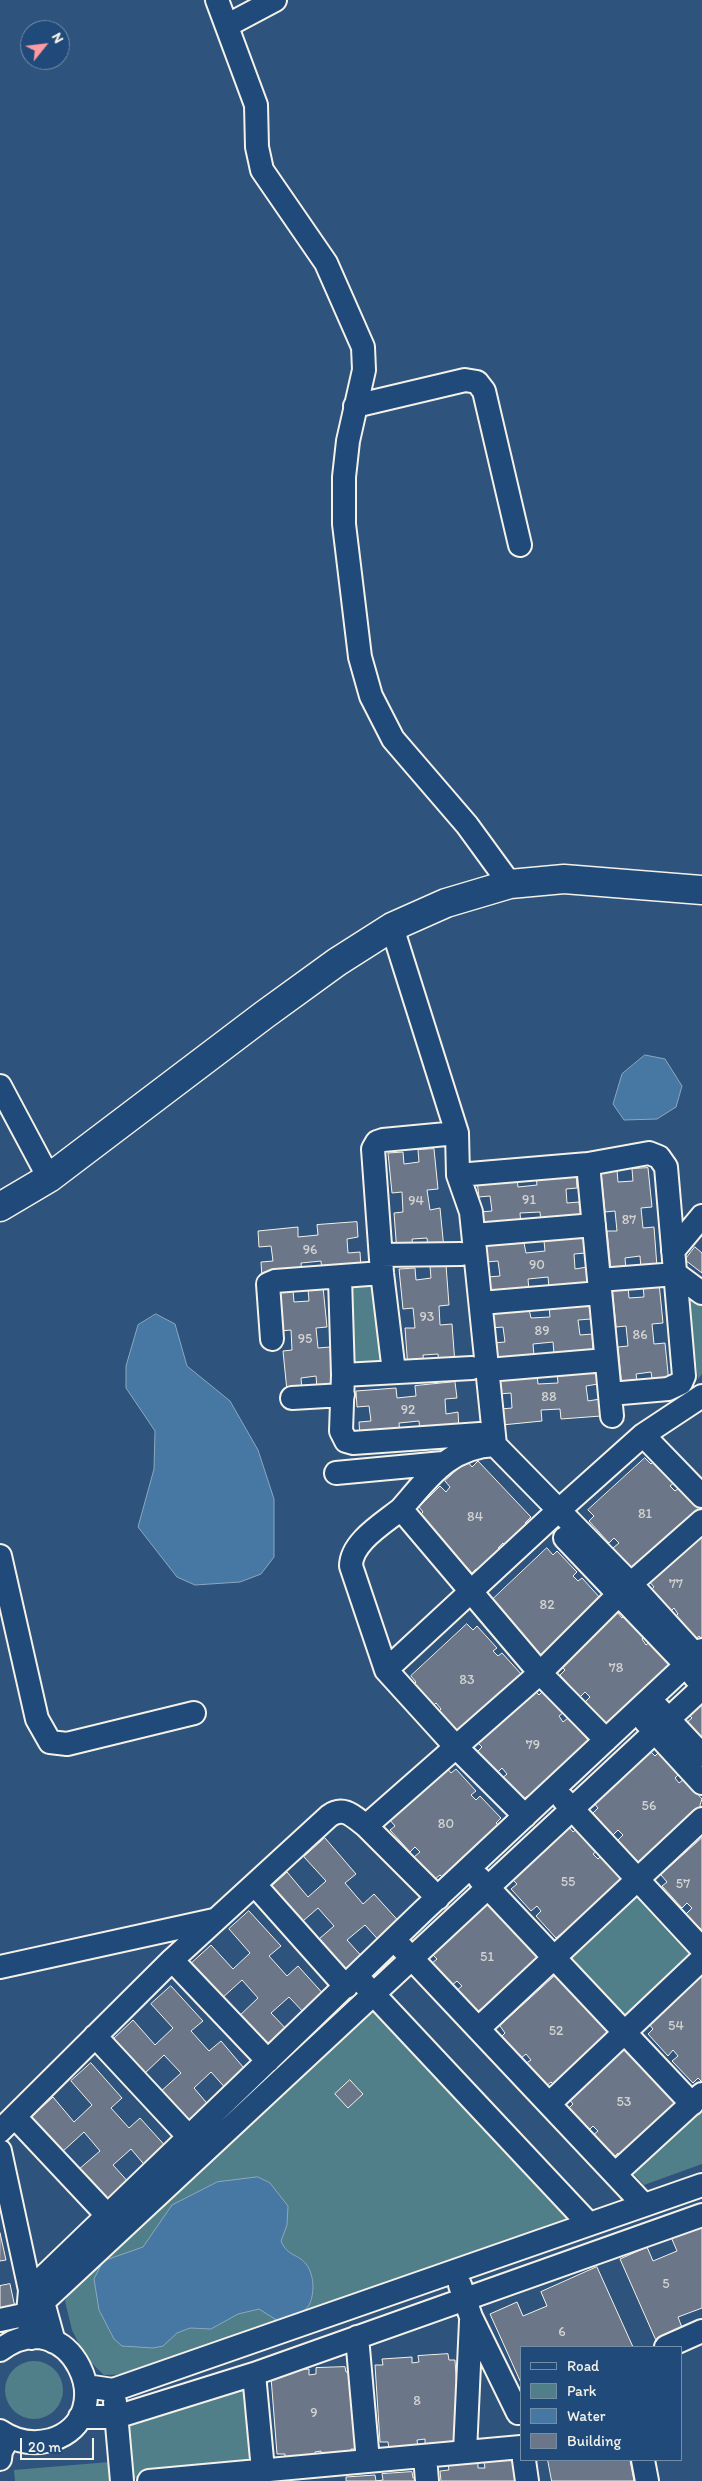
<!DOCTYPE html>
<style>
body{margin:0}
#map{position:relative;width:702px;height:2481px;overflow:hidden;background:#2e537d;font-family:Itim,sans-serif}
canvas{display:block}
.legend{position:absolute;left:520px;top:2346px;width:162px;height:115px;box-sizing:border-box;background:#1f4a7a;border:1px solid #748da6;margin:0;padding:6px 9px;list-style:none;font-size:15px;color:#f4f1e8}
.legend li{display:flex;align-items:center;gap:10px;height:25px}
.legend b{width:25px;border:1px solid #748da6}
.north{position:absolute;left:20px;top:20px;width:50px;height:50px;box-sizing:border-box;background:#1f4a7a;border:1px solid #748da6;border-radius:50%;rotate:61deg;font-size:14px;font-weight:700;line-height:20px;text-align:center;color:#f4f1e8}
.north::after{content:'';display:block;margin:auto;width:18px;height:22px;background:#ff9aa2;clip-path:polygon(50% 0,100% 100%,50% 72%,0 100%)}
.scale{position:absolute;left:20px;top:2438px;width:74px;height:22px;box-sizing:border-box;border:2px solid #f4f1e8;border-top:0;padding-left:6px;font-size:15px;line-height:18px;white-space:nowrap;color:#f4f1e8;-webkit-text-stroke:4px #1f4a7a;paint-order:stroke}
</style>
<div id="map">
<canvas width="702" height="2481"></canvas>
<ul class="legend">
<li><b style="height:6px;background:#1f4a7a"></b>Road</li>
<li><b style="height:14px;background:#507f89"></b>Park</li>
<li><b style="height:14px;background:#4777a3"></b>Water</li>
<li><b style="height:14px;background:#6b7689"></b>Building</li>
</ul>
<div class="north">N</div>
<div class="scale">20 m</div>
</div>
<script>
const ctx = document.querySelector('canvas').getContext('2d');
ctx.lineJoin = 'round';
function fillPath(path, color) {
  ctx.fillStyle = color;
  ctx.fill(path, 'evenodd');
}
function trace(path, color, width, dash) {
  ctx.strokeStyle = color;
  ctx.lineWidth = width;
  ctx.lineCap = dash ? 'butt' : 'round';
  ctx.setLineDash(dash || []);
  ctx.stroke(path);
}
function write(font, color, halo, rows, align = 'center') {
  ctx.font = font + ' Itim,sans-serif';
  ctx.lineWidth = 4.5;
  ctx.setLineDash([]);
  ctx.textBaseline = 'middle';
  ctx.strokeStyle = halo;
  ctx.fillStyle = color;
  for (const [text, x, y, turn = 0] of rows) {
    ctx.save();
    ctx.translate(x, y);
    ctx.rotate((+turn || 0) * Math.PI / 180);
    ctx.textAlign = isNaN(turn) ? turn : align;
    if (halo) ctx.strokeText(text, 0, 0);
    ctx.fillText(text, 0, 0);
    ctx.restore();
  }
}
fillPath(new Path2D(`
 M389,1277L397,1376L352,1379L344,1281Z
 M686,1283L702,1295V1374L698,1379Z
 M637,1888L699,1955L625,2025L563,1958Z
 M372,2008L573,2223L131,2374L104,2375L86,2358L72,2330L65,2301L72,2286Z
 M702,2109V2164L644,2185L633,2173Z
 M5 2390a29 29 0 1 1 58 0a29 29 0 1 1-58 0Z
 M248,2382L256,2467L126,2479L122,2425Z
 M109,2462L111,2481H15L14,2470Z`), '#507f89');
const water = new Path2D(`
 M645,1055L665,1059L682,1086L676,1107L657,1119L624,1120L613,1104L622,1074Z
 M156,1314L175,1324L187,1366L230,1401L258,1450L274,1499V1557L261,1574L240,1582L195,1585L177,1577L138,1527L154,1469L155,1431L126,1388V1366L138,1325Z
 M258,2177L270,2183L288,2206L287,2225L281,2241C288,2257 297,2253 306,2264C311,2270 313,2280 313,2287C312,2314 300,2313 278,2321L259,2309L238,2314L211,2329L190,2328L177,2333L163,2346L153,2348L122,2346L114,2339L99,2310L94,2279L103,2261L143,2247L172,2205L217,2182Z`);
fillPath(water, '#4777a3');
trace(water, '#8ca8bf', 1);
const building = new Path2D(`
 M434,1149L438,1189L427,1190L430,1210L440,1208L444,1249L428,1250L427,1238L412,1239L413,1251L397,1253L394,1213L403,1212L402,1192L392,1193L388,1153L403,1152L404,1164L419,1162L418,1150Z
 M648,1168L652,1207L641,1208L643,1228L654,1227L657,1267L641,1269L640,1256L625,1258L626,1270L611,1271L607,1231H617L615,1211L605,1212L601,1172L617,1170L618,1182L633,1181L632,1169Z
 M576,1172L577,1188L566,1189L567,1203L579,1202L581,1219L541,1222L540,1212L520,1213L521,1225L481,1228L480,1212L492,1211L490,1196L479,1197L477,1181L517,1178L518,1187L537,1185L536,1176Z
 M357,1222L358,1237L347,1239L348,1253L360,1252L361,1268L322,1272L321,1261L301,1263L302,1274L262,1278L261,1262L273,1261L271,1246L259,1247L258,1231L298,1227V1237L318,1235L317,1225Z
 M584,1237L586,1253L574,1254L575,1269L587,1267L588,1284L549,1287L548,1277L528,1279L529,1290L489,1293L488,1277L500,1276L498,1261L486,1262L485,1246L524,1243L526,1253L545,1251L544,1241Z
 M695,1247L702,1253V1273L685,1260Z
 M446,1265L449,1305L439,1306L440,1325L452,1324L455,1364L439,1366L438,1354L423,1355L424,1367L408,1369L405,1328H415L413,1308L403,1309L399,1269L415,1268L416,1280L431,1278L430,1266Z
 M659,1283L663,1323L652,1324L654,1344L665,1343L669,1383L653,1384L651,1372L636,1374L638,1386L622,1387L618,1347L628,1346L626,1326L616,1327L612,1287L628,1286L629,1298L644,1297L643,1285Z
 M323,1287L327,1327L316,1328L318,1348L330,1347L333,1387L317,1388L316,1376L301,1378L302,1390L287,1391L283,1351L292,1350L291,1330L281,1331L277,1292L293,1290L294,1302L309,1301L308,1289Z
 M589,1303L591,1319L578,1320L580,1335L592,1334L593,1350L554,1354L553,1342L533,1344L534,1355L494,1359L493,1343L505,1342L503,1327L491,1328L490,1312L529,1309L531,1318L550,1317L549,1307Z
 M597,1369L598,1384L586,1386L588,1401L600,1399L601,1416L561,1419L560,1409L541,1410L542,1421L502,1425L501,1409L512,1408L511,1393L499,1394L497,1378L537,1375L538,1384L558,1383L557,1373Z
 M455,1382L457,1398L445,1399L446,1414L458,1412L459,1429L420,1432L419,1421L399,1423L400,1434L360,1438L359,1422L371,1421L369,1406L357,1407L356,1391L396,1388L397,1398L416,1396L415,1386Z
 M645,1458L651,1464L655,1460L675,1482L670,1486L675,1491L680,1487L700,1509L634,1570L613,1548L619,1543L614,1538L609,1543L589,1521L594,1516L588,1510Z
 M467,1461L472,1467L478,1461L531,1517L525,1523L529,1527L507,1548L503,1543L498,1548L502,1552L480,1573L476,1569L472,1573L419,1516L423,1512L419,1507L440,1486L446,1492L450,1487L445,1481Z
 M702,1531V1639L699,1636L693,1641L673,1619L678,1614L674,1608L668,1614L648,1592L654,1587L648,1580Z
 M547,1548L553,1555L557,1551L577,1572L573,1576L578,1581L582,1578L602,1600L536,1661L491,1601Z
 M616,1611L622,1618L626,1614L646,1635L642,1639L646,1645L651,1641L671,1663L667,1667L671,1671L614,1723L610,1719L605,1724L585,1702L590,1697L585,1692L580,1697L560,1675L565,1670L559,1664Z
 M467,1624L473,1630L477,1626L497,1648L493,1651L498,1656L502,1653L522,1675L456,1736L436,1714L441,1709L436,1703L431,1708L411,1687L416,1682L411,1676Z
 M533,1689L539,1695L543,1691L563,1713L559,1716L563,1722L568,1718L588,1740L584,1744L587,1748L531,1800L527,1796L522,1801L501,1779L507,1774L502,1768L496,1774L477,1752L482,1747L476,1741Z
 M702,1698V1740L686,1723L692,1718L686,1712Z
 M649,1750L655,1756L659,1752L679,1774L675,1778L679,1783L684,1779L702,1799L700,1805L702,1811L647,1862L644,1857L638,1862L618,1840L623,1835L618,1830L613,1835L593,1813L598,1808L593,1802Z
 M446,1767L451,1773L456,1769L476,1791L471,1795L476,1800L480,1796L501,1818L496,1823L501,1827L444,1879L440,1875L435,1879L414,1857L420,1852L415,1847L410,1852L390,1830L395,1826L389,1819Z
 M568,1826L573,1832L578,1828L598,1850L593,1854L598,1859L602,1855L623,1877L618,1881L622,1885L566,1938L562,1933L556,1938L536,1916L541,1911L537,1906L531,1911L511,1889L517,1884L511,1878Z
 M325,1838L356,1874L345,1883L363,1904L374,1894L403,1926L382,1944L365,1925L347,1940L365,1960L343,1979L312,1945L334,1926L318,1908L296,1927L265,1892L287,1872L308,1897L326,1881L304,1857Z
 M702,1838V1930L686,1914L692,1908L687,1903L682,1908L662,1886L667,1882L661,1875Z
 M488,1901L542,1961L486,2013L482,2008L476,2013L456,1991L462,1986L457,1981L451,1986L431,1964L437,1959L431,1953Z
 M249,1911L281,1946L269,1956L287,1976L298,1966L327,1998L307,2016L289,1997L271,2013L289,2032L267,2052L237,2018L258,1998L242,1980L221,1999L189,1965L211,1945L233,1969L250,1953L229,1929Z
 M702,1973V2082L698,2078L693,2083L672,2061L678,2056L673,2050L668,2056L648,2034L653,2029L648,2023Z
 M557,1974L611,2034L555,2086L551,2082L545,2087L525,2064L531,2060L526,2054L520,2059L500,2038L505,2033L500,2026Z
 M171,1986L203,2021L191,2031L209,2051L221,2041L249,2074L229,2092L211,2072L194,2088L211,2108L189,2127L159,2093L181,2073L164,2055L143,2075L112,2040L133,2020L155,2045L173,2028L151,2004Z
 M624,2046L679,2106L622,2157L618,2153L613,2158L592,2136L598,2131L593,2126L588,2131L568,2109L573,2104L568,2098Z
 M91,2063L122,2098L111,2108L129,2128L140,2118L169,2150L148,2169L131,2149L113,2165L131,2185L109,2204L78,2170L100,2151L84,2132L62,2152L31,2117L53,2097L74,2122L92,2105L71,2081Z
 M350,2080L363,2094L348,2108L335,2094Z
 M702,2223V2308L678,2317L684,2333L658,2345L620,2259L647,2247L653,2261L677,2251L671,2237Z
 M0,2233L6,2260L0,2261Z
 M597,2267L633,2347H521V2383L490,2314L517,2302L523,2316L547,2306L541,2292Z
 M10,2284L16,2312L0,2315V2286Z
 M448,2354L449,2360H455L460,2437L455,2445L425,2447V2439L417,2440L418,2447L389,2449L388,2442H380L375,2365H383L382,2359L412,2357V2363L419,2362L418,2356Z
 M345,2367L346,2372H352L357,2449H351L352,2457L322,2459L321,2451L315,2452V2459L285,2461V2454H277L271,2377L279,2371L309,2369V2375L316,2374V2368Z
 M514,2460L522,2481H441L440,2471L449,2470L448,2464L478,2462V2468H485L484,2462Z
 M548,2460H630L634,2481H552Z
 M412,2472L413,2478H419V2481H346V2477L375,2475L376,2481L383,2480L382,2474Z`);
fillPath(building, '#6b7689');
trace(building, '#f4f1e8', 1);
const street = new Path2D(`
 M217,0L256,105L257,147L262,170L326,263L363,347L364,370L348,441L344,477V524L360,657L371,696L393,739L467,825L510,884
 M228,25L275,0
 M355,406L465,380L477,382L484,391L520,545
 M392,927L457,1133L458,1175L471,1212L495,1445L631,1584L702,1662
 M0,1086L49,1178
 M588,1164L612,1416
 M458,1175L588,1164L649,1153L659,1157L666,1167L684,1376L681,1383L668,1389L610,1394
 M474,1235L594,1225
 M673,1251L702,1216
 M381,1255L461,1254
 M340,1278L343,1375L341,1431L346,1441L353,1443L480,1434
 M599,1280L676,1274L702,1293
 M481,1303L600,1293
 M272,1339L268,1284L275,1281L382,1273
 M488,1370L606,1360
 M394,1372L382,1273L373,1149L377,1142L383,1140L457,1133
 M343,1375L472,1368
 M292,1398L343,1395
 M643,1435L702,1496
 M495,1445C449,1447 429,1477 401,1509L540,1673L606,1740
 M336,1473L443,1463
 M401,1509C384,1523 351,1542 351,1566L386,1670L456,1747L525,1816
 M565,1538L687,1666L695,1677
 M0,1556L37,1719L50,1742L67,1744L194,1713
 M702,1650L422,1912L30,2290L43,2302L702,1688
 M386,1670L548,1520L643,1435L702,1396
 M658,1708L702,1755
 M645,1721L702,1783
 M563,1799L702,1949
 M479,1878L692,2104
 M255,1885L346,1987
 M438,1898L366,1826L540,1673L618,1595L702,1521
 M402,1948L644,2205
 M172,1960L268,2061
 M0,1967L214,1920
 M364,1984L589,2224
 M479,2028L702,1819
 M95,2036L188,2136
 M549,2104L702,1959
 M15,2117L107,2215
 M0,2131L172,1960L329,1816C344,1805 354,1817 366,1826
 M0,2151L30,2290L28,2314L31,2338
 M615,2174L702,2094
 M460,2285L471,2317L518,2413L521,2412
 M43,2302L54,2342
 M0,2320L28,2314
 M357,2337L368,2461
 M666,2347L702,2331
 M0,2350C69,2298 125,2417 51,2440C32,2445 16,2442 0,2431
 M254,2374L263,2470
 M86,2386L113,2390L702,2185
 M115,2402L122,2481
 M80,2417H116L254,2374L702,2215
 M465,2452L471,2321
 M425,2456L427,2481
 M0,2459L1,2451L9,2437
 M524,2460L527,2481
 M643,2460L647,2481
 M149,2481L521,2447`);
const secondary = new Path2D(`
 M0,1207L49,1178L264,1015L337,962L392,927L446,903L510,884L564,879L702,890`);
trace(street, '#f4f1e8', 26);
trace(secondary, '#f4f1e8', 31);
trace(street, '#1f4a7a', 22);
trace(secondary, '#1f4a7a', 28);
write('14px', '#d2d2d0', null, [
 ["91",529,1200],
 ["94",416,1201],
 ["87",629,1220],
 ["96",310,1250],
 ["90",537,1265],
 ["93",427,1317],
 ["89",542,1331],
 ["86",640,1335],
 ["95",305,1339],
 ["88",549,1397],
 ["92",408,1410],
 ["81",645,1514],
 ["84",475,1517],
 ["77",676,1584],
 ["82",547,1605],
 ["78",616,1668],
 ["83",467,1680],
 ["79",533,1745],
 ["56",649,1806],
 ["80",446,1824],
 ["55",568,1882],
 ["57",683,1884],
 ["51",487,1957],
 ["54",676,2026],
 ["52",556,2031],
 ["53",624,2102],
 ["5",666,2284],
 ["6",562,2332],
 ["8",417,2401],
 ["9",314,2413]
]);
</script>
